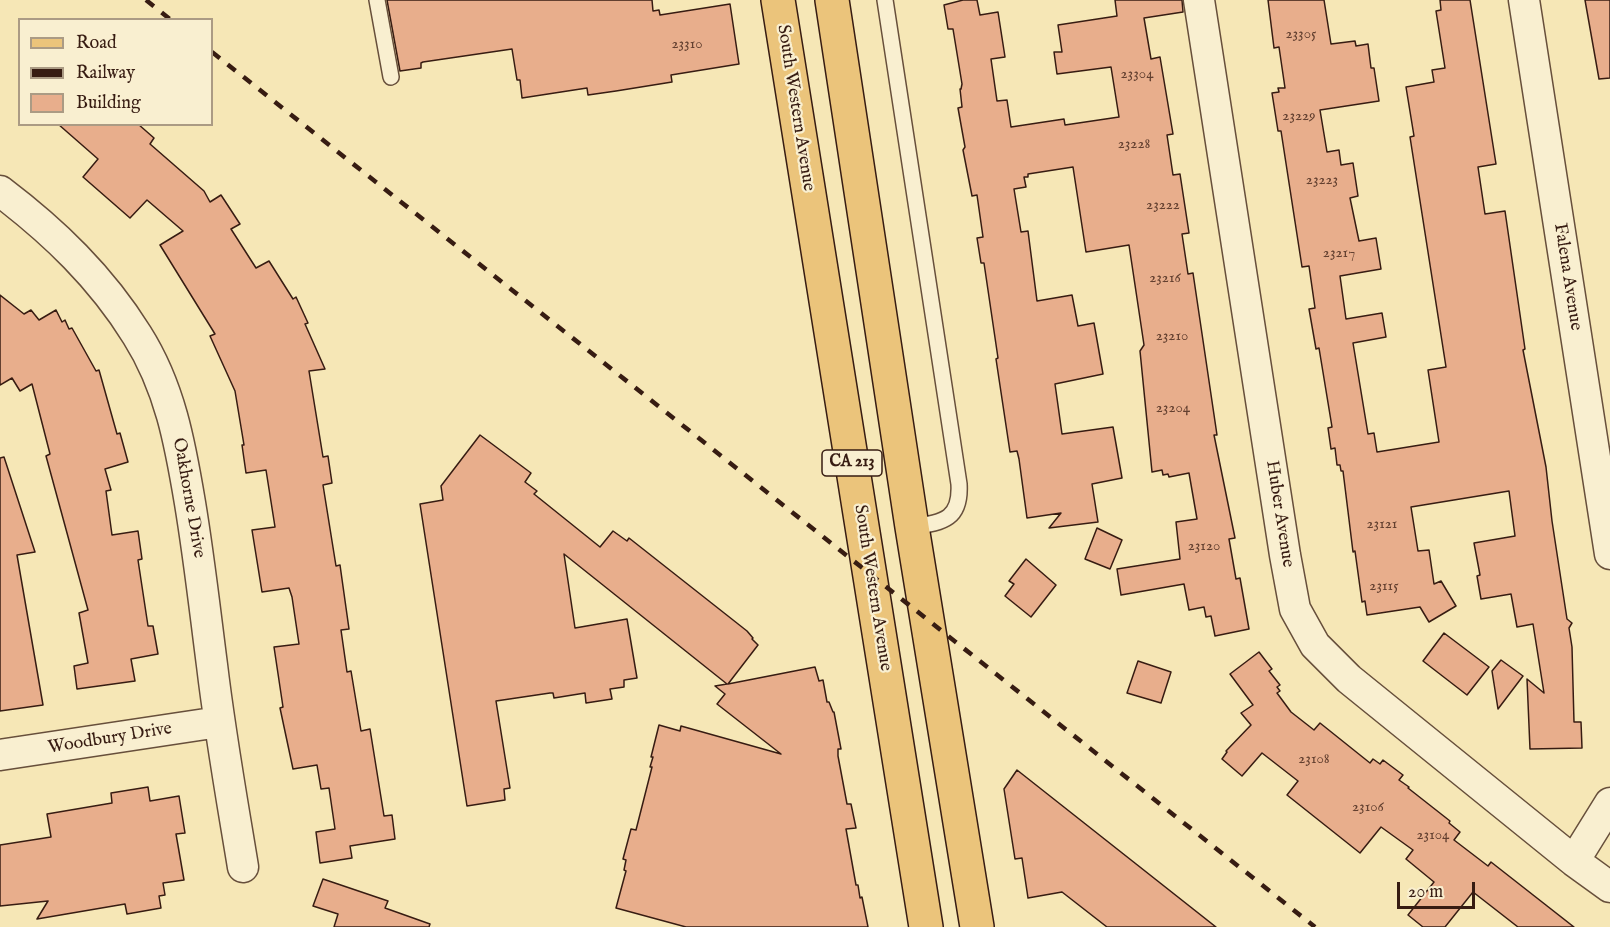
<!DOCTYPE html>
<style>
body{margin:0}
#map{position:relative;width:1610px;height:927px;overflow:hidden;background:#f6e7b6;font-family:"IM FELL English",serif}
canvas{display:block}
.legend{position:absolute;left:18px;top:18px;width:195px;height:108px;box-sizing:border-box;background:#f9efd0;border:2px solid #ab9b84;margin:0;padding:8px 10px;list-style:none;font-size:18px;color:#371c12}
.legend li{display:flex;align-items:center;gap:12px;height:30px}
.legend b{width:30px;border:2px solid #ab9b84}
.scale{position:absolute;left:1397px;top:882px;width:78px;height:27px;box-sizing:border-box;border:3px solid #371c12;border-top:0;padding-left:8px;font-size:18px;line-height:21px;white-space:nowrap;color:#371c12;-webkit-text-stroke:4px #f9efd0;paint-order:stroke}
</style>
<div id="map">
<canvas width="1610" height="927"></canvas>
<ul class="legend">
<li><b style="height:8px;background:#ebc47b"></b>Road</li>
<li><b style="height:8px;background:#371c12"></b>Railway</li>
<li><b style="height:16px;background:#e8ae8c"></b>Building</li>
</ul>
<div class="scale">20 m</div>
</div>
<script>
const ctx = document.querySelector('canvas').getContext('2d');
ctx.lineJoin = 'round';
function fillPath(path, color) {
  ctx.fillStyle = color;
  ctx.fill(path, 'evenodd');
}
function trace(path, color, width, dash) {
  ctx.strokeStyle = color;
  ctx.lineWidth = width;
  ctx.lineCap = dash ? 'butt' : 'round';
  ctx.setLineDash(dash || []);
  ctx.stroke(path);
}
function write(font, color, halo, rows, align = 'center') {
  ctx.font = font + ' "IM FELL English",serif';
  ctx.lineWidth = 4.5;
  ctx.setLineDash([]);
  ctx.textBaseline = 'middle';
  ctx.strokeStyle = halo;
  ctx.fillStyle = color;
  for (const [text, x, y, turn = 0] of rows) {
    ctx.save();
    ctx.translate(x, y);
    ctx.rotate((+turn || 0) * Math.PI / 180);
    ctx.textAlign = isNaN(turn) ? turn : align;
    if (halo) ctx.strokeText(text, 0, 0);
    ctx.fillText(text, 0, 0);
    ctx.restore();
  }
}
const building = new Path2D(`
 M387,0H652L653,11L659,10L660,15L730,4L739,64L671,75L672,82L616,91L588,95L587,88L522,98L520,80H517L512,49L423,62L421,63V68L400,71Z
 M963,0H977L980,15L998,12L1005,57L991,59L997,101L1007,100L1011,127L1064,119L1065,125L1119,117L1111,67L1057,74L1054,52H1062L1058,25L1117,16L1115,0H1182L1183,12L1144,18L1151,59L1160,57L1173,134L1167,135L1173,175L1180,174L1189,233L1182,234L1188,274L1193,273L1217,435H1214L1235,538L1229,539L1236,579L1240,578L1249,629L1215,636L1211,616L1206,617L1204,607L1189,610L1184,584L1121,595L1117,569L1180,559L1176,522L1197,519L1189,473L1169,477L1168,474L1163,475L1162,470L1152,472L1140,351L1144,345L1129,245L1086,252L1073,167L1028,174V177H1024L1026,187L1014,189L1021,232L1028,231L1037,301L1072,295L1078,326L1094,323L1103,374L1055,384L1062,434L1113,427L1122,478L1092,484L1098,522L1049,528L1061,513L1027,518L1019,459L1017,451L1010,452L996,359L998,358L984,263H981L977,238L983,237L977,195L972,196L963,150L965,147L958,108L962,107L960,89H961L962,84L953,29H948L944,5Z
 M1268,0H1324L1331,44L1355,41L1356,46L1368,44L1371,68H1374L1379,101L1320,110L1327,152L1339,150L1341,165L1353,163L1358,196L1350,198L1359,241L1376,238L1381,269L1340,276L1346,319L1382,313L1386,337L1353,343L1368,434L1374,433L1377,452L1439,442L1428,370L1446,367L1410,137L1414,136L1406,87L1434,82L1432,70L1445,68L1436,11L1441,10L1440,0H1470L1496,164L1478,167L1485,214L1505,211L1525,349L1523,350L1546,467L1552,521L1567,619L1572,623L1569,628L1572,647L1574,722H1581L1582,748L1530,749L1527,679L1544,693L1533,624L1517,627L1511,594L1481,599L1477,576L1480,575L1474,543L1515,536L1509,491L1411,507L1418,551L1429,550L1434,584L1441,581L1456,606L1429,622L1420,607L1367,615L1365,601L1362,602L1355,551L1353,552L1343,471H1341L1340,465H1337L1335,448L1331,449L1328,428L1332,427L1319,348L1316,349L1309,309L1315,308L1309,266L1302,267L1281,131H1278L1272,93L1279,92L1278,88H1285L1279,47L1274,48Z
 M1585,0H1610V78L1599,79Z
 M58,124H138L154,138L150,144L204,191L210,202L221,195L240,224L231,229L256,268L269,261L293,299L296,297L308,323L305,324L325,369L309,371L323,457L328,456L332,483L323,485L336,566L340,565L349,629L341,630L347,672L351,671L361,731L370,729L384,816L392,815L395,839L350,846L352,858L320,863L316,832L335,829L329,788L321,789L317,765L293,769L280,708L283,707L274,647L299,644L292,597L289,588L262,592L252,530L275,527L266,470L246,473L242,445H244L235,391L210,336L215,334L160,245L183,231L147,200L130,218L83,177L98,159Z
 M0,295L24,314L31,310L39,320L56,310L62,322L65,320L69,329L72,328L96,371L99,370L117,434L120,433L128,462L105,469L111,490L106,491L112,535L138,531L142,559L138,560L148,626H153L158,654L131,659L135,681L77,689L74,666L88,663L79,613L88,610L46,456L50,454L32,384L20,391L12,378L0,385Z
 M480,435L531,473L525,482L537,491L534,494L600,547L613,531L627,541L629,538L747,631L753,638L752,639L758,645L728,684L815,667L819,681L823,680L827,702H829L833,712H834L841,749H838V756L847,804H851L856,828L846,829L856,885H858L860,898L862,897L868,927H686L616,908L626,871L624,870L626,860L623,859L631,829L636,830L652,767H650L653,757H651L659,725L680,731L681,726L781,754L717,704L725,694L715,686L727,684L564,554L575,628L627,619L637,678L624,680V687L610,689L612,699L586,703L585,693L554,698L553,693H550L496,701L510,788L504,789L505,800L467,806L420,504L443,500L441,486Z
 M4,457L35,552L17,555L43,705L0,711V458Z
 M1097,528L1122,540L1110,569L1085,559Z
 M1026,559L1056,585L1031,617L1005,596L1014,584L1009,581Z
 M1444,633L1489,667L1467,695L1423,661Z
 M1259,652L1272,669L1269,671L1280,685L1277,687L1280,691L1277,693L1291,712L1314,730L1320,723L1370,763L1373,759L1380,764L1383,760L1403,775L1399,780L1409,787L1408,788L1450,821L1449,823L1460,832L1454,840L1488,866L1491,862L1574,927H1518L1473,892L1445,927H1423L1408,915L1434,882L1406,859L1413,850L1381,827L1360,853L1287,795L1298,781L1262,753L1242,776L1222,759L1227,752L1226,751L1251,725L1241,713L1253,705L1230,674Z
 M1501,660L1523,676L1498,709L1492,671Z
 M1138,661L1171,672L1161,703L1127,693Z
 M1017,770L1216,927H1107L1062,892L1028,898L1022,858L1015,859L1004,789Z
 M148,787L150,801L179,796L185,833L176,834L184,880L163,883L165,895L159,896L161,908L127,914L125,904L37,919L48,901L0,906V845L51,837L47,814L112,803L111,793Z
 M323,879L388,901L385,908L430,924L429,927H334L338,914L313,906Z`);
fillPath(building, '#e8ae8c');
trace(building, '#371c12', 1.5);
const lane = new Path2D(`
 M377,0L391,77
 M885,0L959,484C961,520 943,522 912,527`);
const street = new Path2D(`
 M1199,0L1285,555L1295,609L1315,645L1349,679L1574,861L1610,887
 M1524,0L1610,554
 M0,191C54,232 101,277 137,335C170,387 180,443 190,503C199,557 205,611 212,665C220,733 232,800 243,867
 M0,755L219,722
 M1574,861L1610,803`);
const primary = new Path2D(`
 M778,0L926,927
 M832,0L912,527L977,927`);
trace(lane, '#674f3b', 18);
trace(street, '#674f3b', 33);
trace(primary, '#371c12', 36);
trace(lane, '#f9efd0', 15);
trace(street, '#f9efd0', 30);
trace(primary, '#ebc47b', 33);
trace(new Path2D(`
 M146,0L171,20
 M212,52L1315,927`), '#371c12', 4.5, [10, 10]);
write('15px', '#634030', null, [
 ["23305",1301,35],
 ["23310",687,45],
 ["23304",1137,75],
 ["23229",1299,117],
 ["23228",1134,145],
 ["23223",1322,181],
 ["23222",1163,206],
 ["23217",1339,254],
 ["23216",1165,279],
 ["23210",1172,337],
 ["23204",1173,409],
 ["23121",1382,525],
 ["23120",1204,547],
 ["23115",1384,587],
 ["23108",1314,760],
 ["23106",1368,808],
 ["23104",1433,836]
]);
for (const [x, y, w] of [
 [852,463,60]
]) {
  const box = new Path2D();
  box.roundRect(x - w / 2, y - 13, w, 26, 4.5);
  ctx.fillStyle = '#f9efd0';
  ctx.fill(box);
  trace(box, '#371c12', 1.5);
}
write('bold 16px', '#371c12', null, [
 ["CA 213",852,463]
]);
write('18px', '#371c12', '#f9efd0', [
 ["South Western Avenue",795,108,81],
 ["Falena Avenue",1567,277,81],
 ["Oakhorne Drive",188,498,80],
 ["Huber Avenue",1279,514,81],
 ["South Western Avenue",872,588,81],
 ["Woodbury Drive",110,739,-9]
]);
</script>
